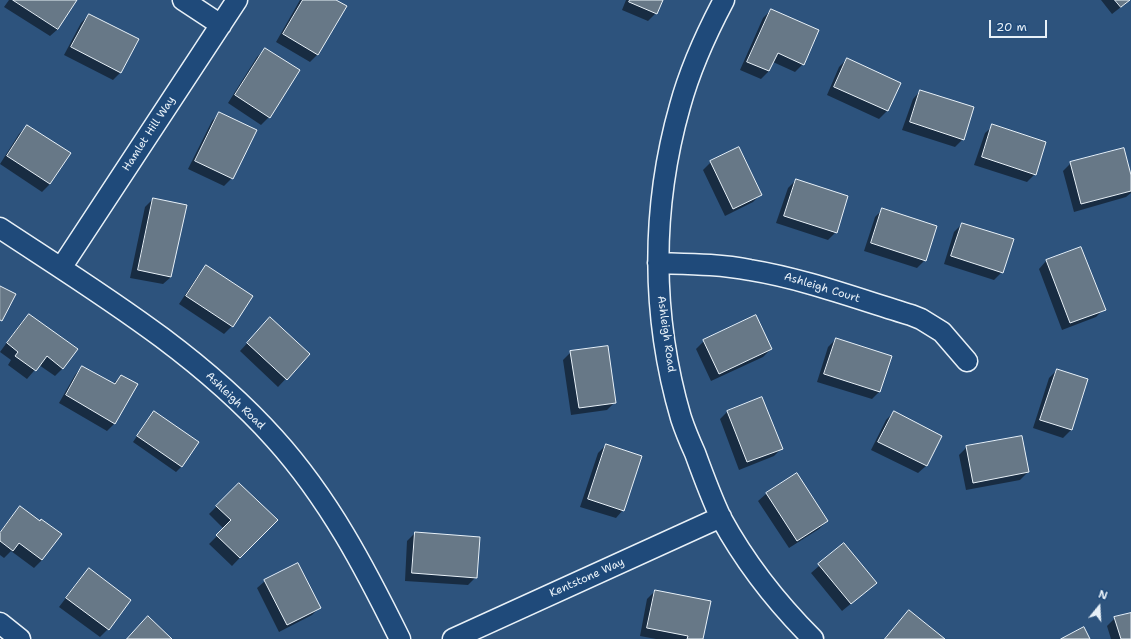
<!DOCTYPE html>
<style>
body{margin:0}
#map{position:relative;width:1131px;height:639px;overflow:hidden;background:#2d537d;font-family:"Shantell Sans",sans-serif}
canvas{display:block}
.north{position:absolute;left:1079px;top:587px;width:40px;height:40px;-webkit-text-stroke:3px #1f4a7a;paint-order:stroke;rotate:18deg;font-size:11px;font-weight:700;line-height:16px;text-align:center;color:#e8f1f8}
.north::after{content:'';display:block;margin:auto;width:14px;height:18px;background:#e8f1f8;clip-path:polygon(50% 0,100% 100%,50% 72%,0 100%)}
.scale{position:absolute;left:989px;top:20px;width:58px;height:18px;box-sizing:border-box;border:2px solid #e8f1f8;border-top:0;padding-left:5px;font-size:12px;line-height:14px;white-space:nowrap;color:#e8f1f8;-webkit-text-stroke:3px #1f4a7a;paint-order:stroke}
</style>
<div id="map">
<canvas width="1131" height="639"></canvas>
<div class="north">N</div>
<div class="scale">20 m</div>
</div>
<script>
const ctx = document.querySelector('canvas').getContext('2d');
ctx.lineJoin = 'round';
function fillPath(path, color) {
  ctx.fillStyle = color;
  ctx.fill(path, 'evenodd');
}
function trace(path, color, width, dash) {
  ctx.strokeStyle = color;
  ctx.lineWidth = width;
  ctx.lineCap = dash ? 'butt' : 'round';
  ctx.setLineDash(dash || []);
  ctx.stroke(path);
}
function write(font, color, halo, rows, align = 'center') {
  ctx.font = font + ' "Shantell Sans",sans-serif';
  ctx.lineWidth = 4;
  ctx.setLineDash([]);
  ctx.textBaseline = 'middle';
  ctx.strokeStyle = halo;
  ctx.fillStyle = color;
  for (const [text, x, y, turn = 0] of rows) {
    ctx.save();
    ctx.translate(x, y);
    ctx.rotate((+turn || 0) * Math.PI / 180);
    ctx.textAlign = isNaN(turn) ? turn : align;
    if (halo) ctx.strokeText(text, 0, 0);
    ctx.fillText(text, 0, 0);
    ctx.restore();
  }
}
fillPath(new Path2D(`
 M9,0H76L58,29L50,36L4,7Z
 M300,0H334L318,54L310,62L276,42Z
 M626,0H662L656,13L648,21L622,10Z
 M1101,0H1130L1112,14Z
 M771,10L803,64L795,72L773,62L769,71L761,79L740,70L763,18Z
 M89,15L121,72L113,80L64,55L81,23Z
 M265,49L269,117L261,125L228,103L257,57Z
 M847,59L899,83L887,111L879,119L827,95L839,67Z
 M920,91L963,139L955,147L902,130L913,99Z
 M220,113L232,178L224,186L188,169L212,121Z
 M27,126L70,153L50,184L42,192L0,164L19,134Z
 M993,126L1035,174L1027,182L974,165L985,133Z
 M739,148L761,194L753,202L725,216L703,170L711,162Z
 M1071,163L1131,179V193L1126,197L1074,212L1063,171Z
 M796,180L836,232L828,240L776,223L788,188Z
 M153,199L171,277L163,284L130,278L145,207Z
 M883,209L925,260L917,268L864,251L875,217Z
 M962,224L1002,272L994,280L944,264L954,232Z
 M1081,248L1104,309L1096,317L1062,330L1039,269L1046,261Z
 M207,266L232,326L224,334L179,304L199,274Z
 M29,315L63,368L55,376L39,365L27,379L8,365L11,360L0,352L21,323Z
 M263,326L309,354L278,387L240,351Z
 M836,339L880,391L872,399L817,382L828,347Z
 M704,341L771,349L763,357L711,381L696,349Z
 M571,352L615,402L607,410L571,415L563,360Z
 M82,367L113,384L121,376L115,423L107,431L59,403L75,375Z
 M1057,370L1087,380L1071,430L1063,438L1033,428L1049,378Z
 M155,412L182,466L176,472L133,442L149,418Z
 M727,412L782,448L774,456L739,470L720,419Z
 M894,412L941,436L926,466L918,473L871,450L886,420Z
 M606,445L623,510L616,518L580,507L598,453Z
 M967,447L1028,472L1020,480L966,490L959,455Z
 M796,474L827,521L819,529L789,548L758,501L766,494Z
 M239,484L276,520L232,566L209,544L224,529L209,514Z
 M20,508L40,522L42,560L34,568L11,551L4,558L0,555V532L12,516Z
 M415,533L476,577L468,585L405,581L407,541Z
 M844,544L876,583L842,611L811,573Z
 M89,570L130,601L108,629L100,637L59,607L81,578Z
 M265,581L320,607L312,615L279,632L257,588Z
 M655,591L702,639H656L640,636L647,599Z
 M909,611L943,639H885Z
 M1131,614V639H1111L1107,626L1115,618Z`), '#0007');
const building = new Path2D(`
 M13,0H77L58,29Z
 M303,0H336L347,6L318,55L283,34Z
 M630,0H663L657,14L629,2Z
 M1115,0H1130L1121,7Z
 M771,9L819,30L804,65L778,53L769,71L747,62Z
 M89,14L139,39L121,73L71,47Z
 M265,48L300,70L270,118L235,95Z
 M847,58L901,83L888,111L834,87Z
 M920,90L974,107L964,140L910,122Z
 M219,112L257,130L233,179L195,161Z
 M992,124L1046,142L1036,175L982,157Z
 M27,125L71,153L50,184L7,156Z
 M739,147L762,195L733,209L710,161Z
 M1124,148L1131,175V191L1081,204L1070,162Z
 M796,179L848,196L837,233L784,216Z
 M153,198L187,205L171,277L138,270Z
 M882,208L937,226L926,261L871,243Z
 M962,223L1014,239L1003,273L951,256Z
 M1081,247L1106,310L1070,323L1046,260Z
 M206,265L253,296L233,327L186,296Z
 M0,286L16,294L2,321L0,320Z
 M29,314L78,349L63,369L47,356L36,371L15,356L18,352L7,343Z
 M756,315L772,349L719,374L703,340Z
 M270,317L310,354L287,380L247,343Z
 M836,338L892,356L880,392L824,374Z
 M608,346L616,403L579,408L570,351Z
 M82,366L115,384L121,375L138,384L115,424L66,395Z
 M1057,369L1088,379L1072,430L1040,420Z
 M762,397L783,449L747,462L727,411Z
 M154,411L199,442L182,467L137,436Z
 M894,411L942,436L927,466L878,442Z
 M1022,436L1029,472L973,483L966,446Z
 M606,444L642,456L624,511L588,499Z
 M797,473L828,521L797,541L766,493Z
 M239,483L278,520L240,558L216,535L231,520L216,506Z
 M20,506L40,521L41,519L62,534L42,560L19,543L13,551L0,541V533Z
 M415,532L480,537L477,578L412,573Z
 M844,543L877,583L851,604L818,564Z
 M298,563L321,608L287,625L264,580Z
 M89,568L131,600L109,630L66,598Z
 M655,590L711,601L703,639H687L688,636L647,628Z
 M909,610L945,639H885Z
 M1131,613V639H1121L1114,617Z
 M148,616L172,639H127Z
 M1084,627L1090,639H1061Z`);
fillPath(building, '#677887');
trace(building, '#e8f1f8', 1);
const minor = new Path2D(`
 M183,0L221,25
 M724,0C706,34 690,69 680,106C651,208 651,316 681,418C685,430 690,442 695,453C703,475 711,497 721,518C745,562 778,604 813,639
 M0,228C97,292 197,352 275,439C329,499 365,568 400,639
 M658,263C689,264 719,264 750,270C805,279 858,299 911,315L921,319L942,332L967,361
 M61,268L237,0
 M0,623L20,639
 M453,639L721,517`);
trace(minor, '#e8f1f8', 23);
trace(minor, '#1f4a7a', 20);
write('11px', '#e8f1f8', '#1f4a7a', [
 ["Hamlet Hill Way",149,134,-57],
 ["Ashleigh Court",822,288,17],
 ["Ashleigh Road",666,334,82],
 ["Ashleigh Road",235,401,44],
 ["Kentstone Way",587,578,-24]
]);
</script>
